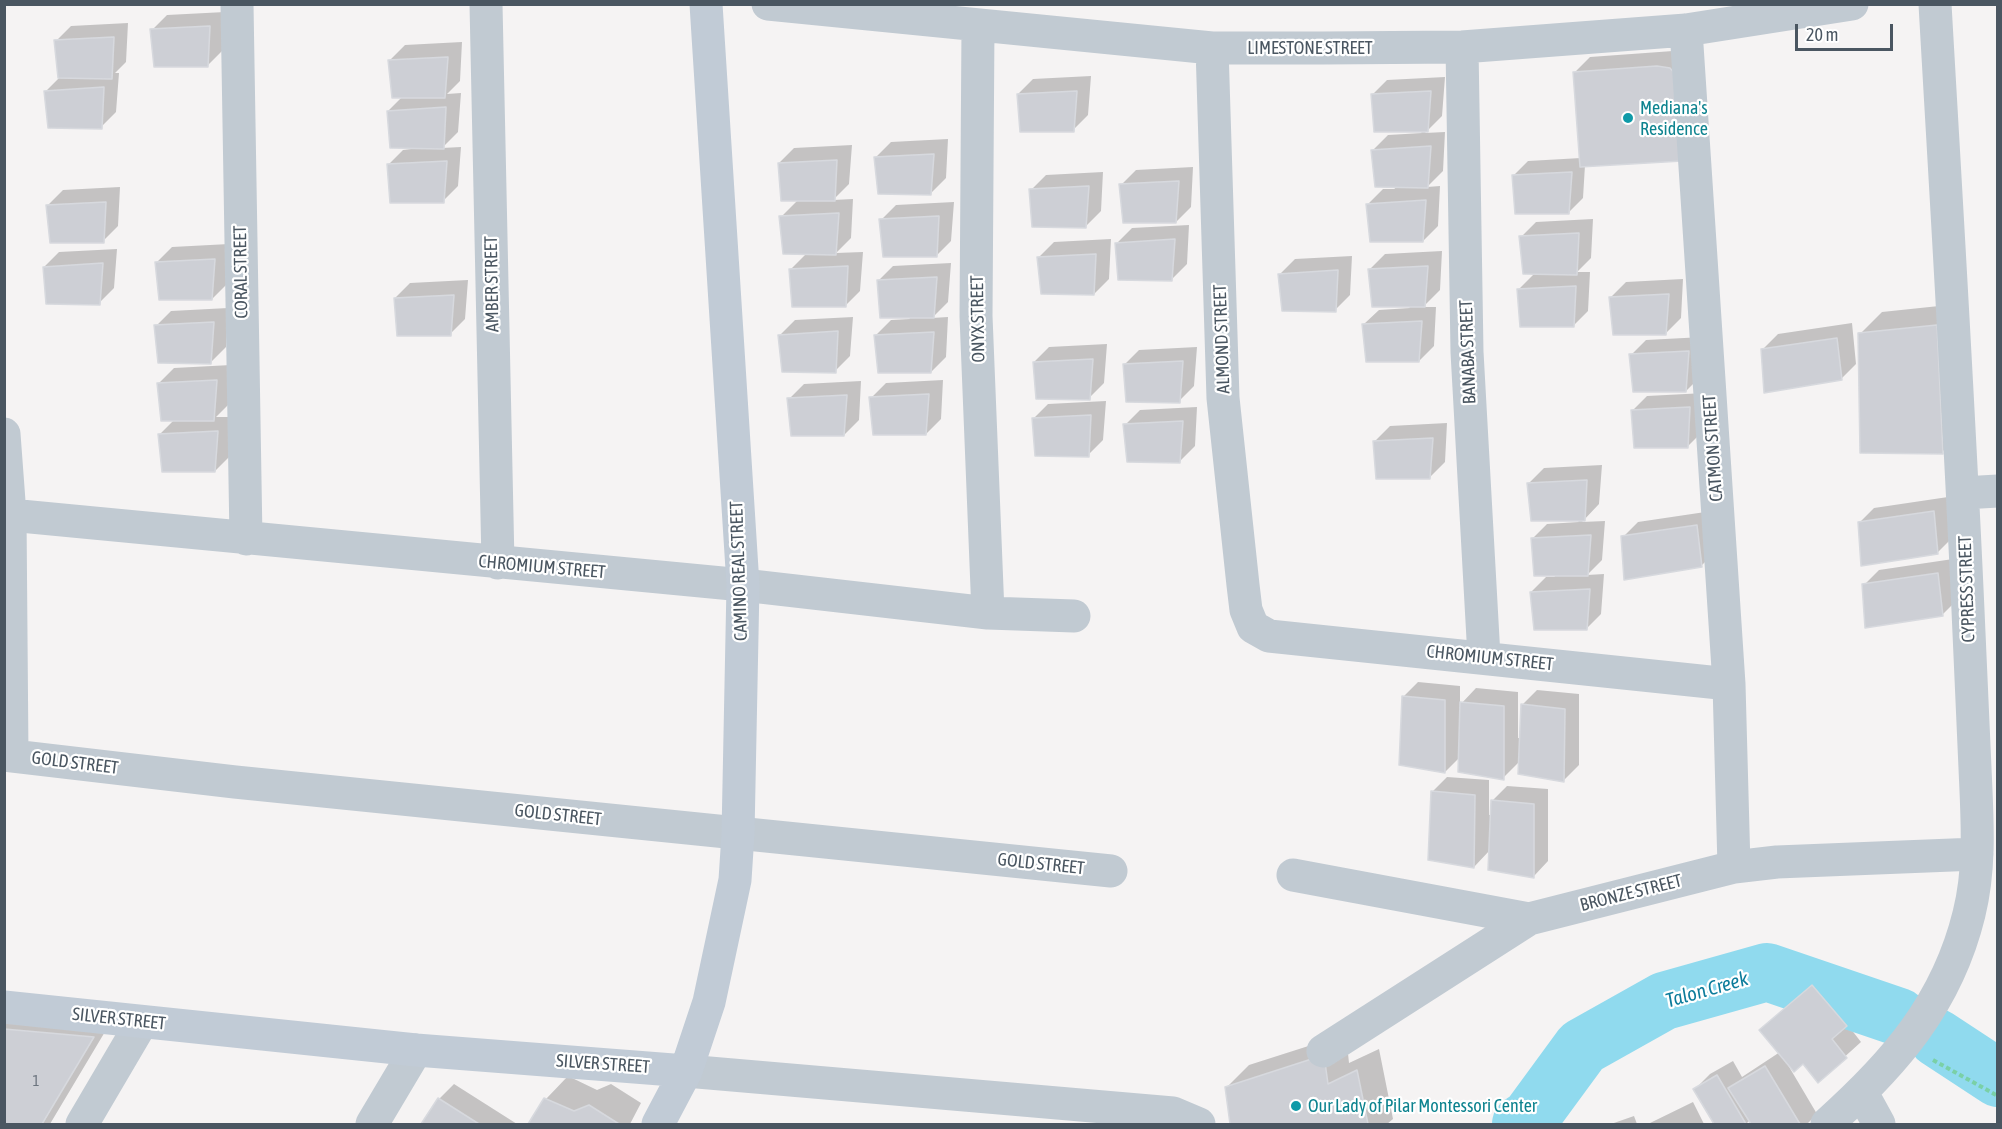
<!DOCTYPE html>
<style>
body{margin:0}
#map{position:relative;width:2002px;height:1129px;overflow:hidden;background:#f5f3f3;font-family:"Asap Condensed",sans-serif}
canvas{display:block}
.frame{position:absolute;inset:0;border:6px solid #4a5661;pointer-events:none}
.scale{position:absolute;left:1795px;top:24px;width:98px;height:27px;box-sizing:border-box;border:3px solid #4a5661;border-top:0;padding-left:8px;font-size:18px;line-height:21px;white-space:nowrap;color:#4a5661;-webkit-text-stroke:4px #fff;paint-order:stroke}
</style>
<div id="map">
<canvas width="2002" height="1129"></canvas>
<div class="frame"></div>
<div class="scale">20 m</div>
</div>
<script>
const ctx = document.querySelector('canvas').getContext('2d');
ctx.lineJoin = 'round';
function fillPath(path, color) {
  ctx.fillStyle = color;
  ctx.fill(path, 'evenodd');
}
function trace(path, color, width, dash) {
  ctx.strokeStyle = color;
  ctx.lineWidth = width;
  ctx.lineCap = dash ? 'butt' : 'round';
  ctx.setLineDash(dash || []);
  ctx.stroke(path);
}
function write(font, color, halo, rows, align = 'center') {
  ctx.font = font + ' "Asap Condensed",sans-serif';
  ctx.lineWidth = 4.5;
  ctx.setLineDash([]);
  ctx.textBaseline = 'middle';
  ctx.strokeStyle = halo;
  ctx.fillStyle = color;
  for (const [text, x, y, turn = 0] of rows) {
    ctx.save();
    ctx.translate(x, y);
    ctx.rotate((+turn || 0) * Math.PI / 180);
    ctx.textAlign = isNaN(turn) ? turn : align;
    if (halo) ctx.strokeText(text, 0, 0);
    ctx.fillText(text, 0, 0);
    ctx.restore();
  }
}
fillPath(new Path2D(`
 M225,12L222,51L207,66L152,30L167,15Z
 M128,23L126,62L115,73H119L116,112L101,127L46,91L59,78L56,41L71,26Z
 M462,42L460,81L447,94L461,93L458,132L442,148L461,147L458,186L443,201L388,165L403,150L411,149L388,111L403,96L390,60L405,45Z
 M1673,51L1691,59L1585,165L1583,198L1568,213L1513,176L1528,161L1581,158L1575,72L1590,57Z
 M1091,76L1088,115L1073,130L1018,94L1033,79Z
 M1445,77L1442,116L1425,133L1445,132L1443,171L1427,187L1440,186L1438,226L1423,241L1368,204L1383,189H1395L1373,150L1388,135L1422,133L1372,95L1387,80Z
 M948,139L946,178L931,193L876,157L891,142Z
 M852,145L849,184L833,200L853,199L851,238L836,253L863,252L860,291L845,306L790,270L807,253L781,217L799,199L779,163L794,148Z
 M1193,167L1191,207L1176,222L1121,185L1136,170Z
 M1103,172L1101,211L1086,226L1031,190L1046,175Z
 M120,187L118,226L103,241L48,205L63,190Z
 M954,202L951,241L936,256L881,220L896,205Z
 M1593,219L1591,258L1577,272H1590L1588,311L1573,326L1518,290L1535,273L1521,237L1536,222Z
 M1189,225L1187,264L1172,279L1117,243L1132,228Z
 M1111,239L1109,279L1094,294L1039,257L1054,242Z
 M229,244L227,284L212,299L157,262L172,247Z
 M117,249L114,288L99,303L44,267L59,252Z
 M1442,251L1440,290L1423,307H1436L1434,346L1419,361L1364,324L1379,310L1410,308L1370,269L1385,254Z
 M1352,256L1350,295L1335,310L1280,274L1295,259Z
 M951,263L948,302L932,318L948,317L946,357L931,372L876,335L891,320L910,319L878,281L893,266Z
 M1683,279L1681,318L1666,333L1611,297L1626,282Z
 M468,280L465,319L450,334L395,298L410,283Z
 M1958,304L1964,430L1942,452L1860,334L1882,312Z
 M228,308L226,347L211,362L156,326L171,311Z
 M853,317L850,356L835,371L780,335L795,320Z
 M1852,323L1856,364L1841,379L1763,349L1778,334Z
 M1703,337L1701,376L1686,391L1631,355L1646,340Z
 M1107,344L1104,383L1089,398L1034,362L1049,347Z
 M1197,347L1194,386L1179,401L1124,365L1139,350Z
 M231,365L229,404L216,417H232L230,456L215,471L160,434L175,419L159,383L174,368Z
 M943,380L941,419L926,434L871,398L886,383Z
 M861,381L859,420L844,435L789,399L804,384Z
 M1705,393L1702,432L1687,447L1632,411L1647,396Z
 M1106,401L1103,440L1088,455L1033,419L1048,404Z
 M1197,407L1195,446L1180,461L1125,425L1140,410Z
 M1447,423L1445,462L1430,477L1375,441L1390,426Z
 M1602,465L1599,504L1582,522L1605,521L1602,560L1587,575L1604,574L1601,614L1586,629L1531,592L1546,577H1555L1532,539L1547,524L1579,522L1529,483L1544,468Z
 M1948,497L1953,537L1938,552L1859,523L1874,508Z
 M1712,511L1716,551L1701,566L1623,537L1638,522Z
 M1953,559L1957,600L1942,615L1864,585L1879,570Z
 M1418,682L1460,686V705L1476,688L1518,692V738H1521L1522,705L1537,690L1579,694V765L1564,780L1520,761L1503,778L1460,757L1445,772L1403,697Z
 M1447,777L1489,780V815H1491L1492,801L1507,786L1548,789V861L1534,876L1490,850L1474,867L1432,792Z
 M1828,972L1861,1010L1847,1024L1861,1042L1819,1080L1803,1062L1788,1065L1817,1114L1807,1124H1752L1750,1120L1746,1124H1715L1695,1089L1710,1074L1733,1061L1742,1077L1780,1052L1776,1016Z
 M4,1006L115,1015L50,1124H4Z
 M1346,1034L1349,1063L1379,1049L1393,1119L1387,1124H1232L1227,1087L1249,1065Z
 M568,1076L597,1090L611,1084L641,1103L630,1124H529L546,1099Z
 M454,1084L517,1124H423L439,1099Z
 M1693,1102L1704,1124H1649L1650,1123Z
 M1634,1116L1637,1124H1611Z`), '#0003');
trace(new Path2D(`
 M1937,1038L1998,1078
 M1521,1124L1530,1118L1582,1047L1664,1001L1767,972L1899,1017`), '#90daee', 58);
const building = new Path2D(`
 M210,26L208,67H154L150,29Z
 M114,37L112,79L58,78L54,40Z
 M448,57L445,98H392L388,60Z
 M1657,66L1670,68L1676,75L1682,161L1580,167L1573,72Z
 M104,87L102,129L48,128L44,91Z
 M1077,91L1074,132H1020L1017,94Z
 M1431,91L1428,132H1374L1371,94Z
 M446,107L444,149L390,148L387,111Z
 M1431,146L1428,188L1375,187L1371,150Z
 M934,154L931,195L878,194L874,157Z
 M837,160L835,201H781L778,163Z
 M447,161L444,203H390L387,164Z
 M1572,172L1569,214H1515L1512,175Z
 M1179,181L1176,223H1123L1119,184Z
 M1089,186L1086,228L1032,227L1029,189Z
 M1426,200L1423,242H1370L1366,204Z
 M106,202L104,243H50L46,205Z
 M839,213L836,255L783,254L779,216Z
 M939,216L937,257H883L879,219Z
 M1579,233L1577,275L1523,274L1519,236Z
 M1175,239L1172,281L1118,280L1115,243Z
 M1096,254L1094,295L1041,294L1037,257Z
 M215,259L212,300H159L155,262Z
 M103,263L100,305L46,304L43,267Z
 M848,266L846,307H792L789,269Z
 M1428,266L1425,307H1372L1368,269Z
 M1338,270L1336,312L1282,311L1278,274Z
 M937,277L934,318H880L877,280Z
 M1576,286L1574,327H1520L1517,289Z
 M1669,294L1666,335H1613L1609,297Z
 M454,295L451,336H397L394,298Z
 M1422,321L1419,362H1366L1362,324Z
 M214,322L211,364L158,363L154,325Z
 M1937,325L1943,454L1860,453L1858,333Z
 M838,331L836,373L782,372L778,335Z
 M934,332L931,373H878L874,335Z
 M1837,338L1842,380L1764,393L1761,349Z
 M1689,351L1686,392H1633L1629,354Z
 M1093,359L1090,400L1036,399L1033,362Z
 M1183,361L1180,403L1126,402L1123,364Z
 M217,380L214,421H161L157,383Z
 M929,394L926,435H873L869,397Z
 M847,395L844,436H791L787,398Z
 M1690,407L1688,448H1634L1631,410Z
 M1091,415L1089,457L1035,456L1032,418Z
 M1183,421L1180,463L1127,462L1123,424Z
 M218,431L215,472H162L158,434Z
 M1433,438L1430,479H1376L1373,441Z
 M1587,480L1585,521H1531L1527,483Z
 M1934,511L1938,554L1861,566L1858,522Z
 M1697,525L1702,567L1624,580L1621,536Z
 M1591,535L1588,576H1534L1531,538Z
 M1938,573L1943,616L1865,628L1862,584Z
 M1590,589L1587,630H1534L1530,592Z
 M1402,696L1445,700V773L1399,765Z
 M1460,702L1504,706V780L1458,772Z
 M1521,704L1565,709L1564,782L1518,774Z
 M1431,791L1475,795L1474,868L1428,860Z
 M1491,800L1534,804V878L1488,870Z
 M1812,985L1847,1026L1832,1039L1847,1058L1818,1083L1803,1064L1794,1072L1759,1030Z
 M4,1029L94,1037L42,1124H4Z
 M1324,1055L1328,1084L1357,1070L1368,1124H1230L1225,1087Z
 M1765,1066L1800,1124H1751L1728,1088Z
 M1717,1075L1746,1124H1714L1693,1089Z
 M438,1098L479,1124H421Z
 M544,1098L574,1111L589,1105L619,1124H528Z`);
fillPath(building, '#cdcfd5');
trace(building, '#d7d9de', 1.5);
trace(new Path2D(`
 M1933,1060L1998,1096`), '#7ad0a6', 4, [4.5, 3]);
trace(new Path2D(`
 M237,4L246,539
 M486,4L498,563
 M768,4L1212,48H1323L1462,47L1686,30L1852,4
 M978,26L976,316L988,613
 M1686,30L1729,684L1734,867
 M1462,47L1467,352L1484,657
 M1212,48L1223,398L1243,585L1246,610L1253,627L1269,636L1729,684
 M4,434L10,515L12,756
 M1963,493L1998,491
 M10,515L743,585L988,613L1074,616
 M4,755L235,782L1111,871
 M1293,875L1529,919
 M1323,1051L1529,919L1734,867L1777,862L1977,854
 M686,1071L1173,1113L1199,1124
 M1862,1093L1879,1124
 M82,1124L142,1022
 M372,1124L416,1050
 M1827,1124C1894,1064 1947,1004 1969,914C1981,866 1977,816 1975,768C1973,723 1971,678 1969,633C1960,423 1947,214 1935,4`), '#c1cad2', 33);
trace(new Path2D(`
 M4,1007L416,1050L686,1071
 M658,1124L686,1071L709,1002L735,880L738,834L743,585L706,4`), '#c1cbd6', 33);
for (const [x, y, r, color] of [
 [1628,118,6,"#0f9aa8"],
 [1296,1106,6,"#0f9aa8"]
]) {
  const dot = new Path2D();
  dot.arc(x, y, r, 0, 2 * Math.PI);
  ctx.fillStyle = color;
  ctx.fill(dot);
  trace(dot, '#fff', 2);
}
write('15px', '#6b747e', null, [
 ["1",36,1081]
]);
write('18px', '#4a5661', '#fff', [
 ["LIMESTONE STREET",1310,48],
 ["CORAL STREET",241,272,-91],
 ["AMBER STREET",492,284,-91],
 ["ONYX STREET",978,319,-91],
 ["ALMOND STREET",1222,339,-92],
 ["BANABA STREET",1468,352,-92],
 ["CATMON STREET",1713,448,-94],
 ["CHROMIUM STREET",542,567,5],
 ["CAMINO REAL STREET",739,571,-92],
 ["CYPRESS STREET",1967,589,-92],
 ["CHROMIUM STREET",1490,658,6],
 ["GOLD STREET",75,763,7],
 ["GOLD STREET",558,815,6],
 ["GOLD STREET",1041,864,6],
 ["BRONZE STREET",1631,893,-14],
 ["SILVER STREET",119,1019,6],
 ["SILVER STREET",603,1064,4]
]);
write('18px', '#0d838f', '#fff', [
 ["Mediana's",1640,108],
 ["Residence",1640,129],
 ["Our Lady of Pilar Montessori Center",1308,1106]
], 'left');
write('italic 20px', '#0c7c9b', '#fff', [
 ["Talon Creek",1707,990,-16]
]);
</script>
